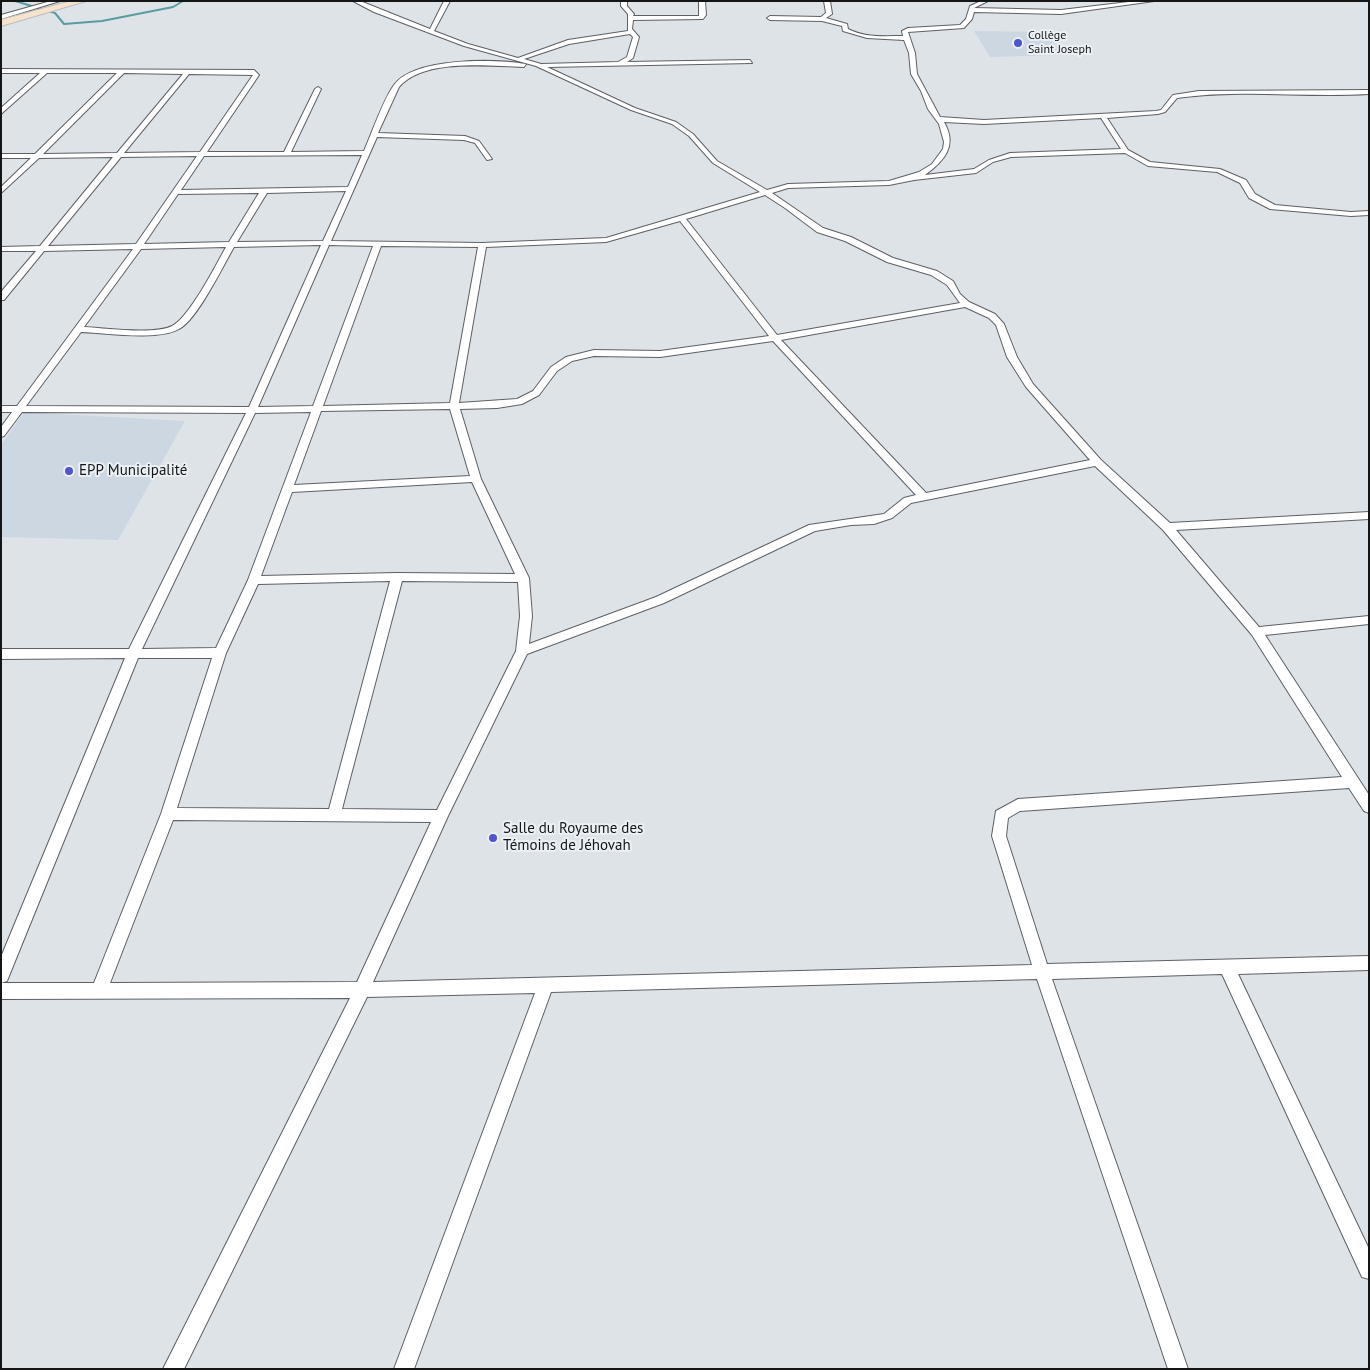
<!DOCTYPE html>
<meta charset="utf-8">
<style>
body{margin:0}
#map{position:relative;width:1370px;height:1370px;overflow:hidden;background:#dee3e8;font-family:"PT Sans",sans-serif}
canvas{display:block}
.frame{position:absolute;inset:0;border:2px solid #131517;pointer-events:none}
</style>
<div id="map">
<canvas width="1370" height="1370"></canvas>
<div class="frame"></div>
</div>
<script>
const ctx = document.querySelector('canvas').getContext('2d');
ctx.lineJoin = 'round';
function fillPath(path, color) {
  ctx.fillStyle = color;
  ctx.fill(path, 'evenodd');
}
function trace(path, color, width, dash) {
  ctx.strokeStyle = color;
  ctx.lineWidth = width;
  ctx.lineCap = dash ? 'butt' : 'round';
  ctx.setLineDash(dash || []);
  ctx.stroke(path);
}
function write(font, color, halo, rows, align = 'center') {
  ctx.font = font + ' "PT Sans",sans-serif';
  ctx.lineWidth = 4;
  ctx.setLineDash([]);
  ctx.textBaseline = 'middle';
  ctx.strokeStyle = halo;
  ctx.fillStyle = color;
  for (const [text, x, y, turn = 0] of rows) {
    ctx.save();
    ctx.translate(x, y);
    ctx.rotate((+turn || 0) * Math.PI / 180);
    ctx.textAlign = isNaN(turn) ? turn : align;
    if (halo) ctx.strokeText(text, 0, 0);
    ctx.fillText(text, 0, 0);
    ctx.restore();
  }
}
fillPath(new Path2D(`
 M974,31L1047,32L1062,55L990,57Z
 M24,412L185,421L118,540L1,537V445Z`), '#cdd7e2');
trace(new Path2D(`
 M15,1L55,13L64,24L102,21L173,7L183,1`), '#589ca1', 2);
const minor = new Path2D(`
 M51,1H60L1,19V15Z
 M353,1H360L430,29L444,1H450L434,31L468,44L518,58L568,40L628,31V14L621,6V1H627V6L634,14L633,16H699V1H705L706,15L703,19L633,20L632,29L639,37L633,58L627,62L750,60L752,63L547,67L635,108L676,122L693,134L717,161L767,190L788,184L889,181L919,172L932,164L943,149L944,142L939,124L928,109L921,91L911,74L909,53L904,40L867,38L843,31L842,26L822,21L770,20L767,18L770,16L821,17L826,13L824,1H830L832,14L826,18L847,24L848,29C865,38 884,36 903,36L902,31L908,28L960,25L966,19L970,6L981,1H988L974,8L1061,10L1137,1H1154L1061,14L974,12L972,19L964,28L908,32L915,53L917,74L940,117L984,120L1156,111L1161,110L1173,95L1199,91L1369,90V94C1305,98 1241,89 1177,98L1165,112L1158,114L1107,118L1128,150L1150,162L1220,169L1246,180L1255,194L1275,205L1351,212L1369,211V215L1351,216L1270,209L1249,198L1240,183L1217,172L1148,166L1125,153L1011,157L993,162L976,173L914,180L889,185L788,188L772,193L823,228L851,237L893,258L937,271L953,281L960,294L969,302L995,314L1004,324L1017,357L1033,384L1101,460L1170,523L1369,512V519L1176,530L1259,627L1369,616V624L1265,635L1369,795V813L1364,811L1349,788L1020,811L1008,818L1006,836L1047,964L1369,956V970L1238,974L1369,1249V1279L1362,1277L1222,974L1052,979L1188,1369H1168L1037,979L551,992L414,1369H394L535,993L367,997L184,1369H163L350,998L1,999V983H94L161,814L212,658H138L9,976L7,981L1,983V957L125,658L1,659V649H129L246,413L22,412L4,436L1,437V427L12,412H1V406H17L133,249L44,251L4,300H1V292L36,251H1V247L40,246L113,157L39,158L1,193V187L31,158H1V154H35L117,73H47L1,114V108L40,73H1V69L254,70L259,75L207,152H284L315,89L318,87L321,89L291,152L364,151C372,133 383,100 394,85C414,57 495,59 526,64L524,67C489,66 424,58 399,87L378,133L465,136L479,141L492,159L487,160L475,143L464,140L377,137L331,241L482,243L606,238L760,192L713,163L689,136L672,124L631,110L536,66L464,46L374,12ZM630,34L633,37L627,57L618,62L541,64L524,59L569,44ZM124,73L183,74L117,153L43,154ZM189,74L253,75L200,152L124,153ZM1101,118L1121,149L1010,153L989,160L974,169L925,175C944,161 958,146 944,122L984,124ZM362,155L348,187L181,190L204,156ZM197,156L136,244L48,246L121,157ZM346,191L323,241L237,242L267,193ZM259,193L229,242L144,244L178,194ZM765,195L785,208L817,232L845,241L887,262L931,275L947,285L960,303L777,335L686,219ZM680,221L769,336L660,351L594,350L566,357L551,367L533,391L517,399L459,403L486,247L606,242ZM321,245L249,407L26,406L81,332C105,333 158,341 179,329C197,320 223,266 234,247ZM329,245L373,246L313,406L258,407ZM381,246L478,247L450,403L323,406ZM226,247C216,265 189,318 172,326C154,335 105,328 84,327L141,249ZM965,307L989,318L996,325L1007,357L1026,387L1090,460L926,493L781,340ZM773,341L916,495L904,498L884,514L809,525L656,597L529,644L532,616L529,578L481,479L460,409L497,408L522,404L539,395L557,371L572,361L594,356L660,357ZM450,409L470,476L294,485L321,411ZM311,412L248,580L216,648L142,649L255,413ZM1095,466L1163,530L1252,635L1342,777L1018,799L996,811L992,836L1032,965L373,982L448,816L527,654L664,603L815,531L851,525L874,524L892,518L911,503ZM472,482L515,574L397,573L261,576L292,492ZM390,581L329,809L177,808L226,653L258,584ZM402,581L518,582L520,616L516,651L437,810L342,809ZM173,820L431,822L357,982L110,983Z`);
const primary = new Path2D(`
 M71,1H86L1,26V20Z`);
trace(minor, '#5c6065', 2);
trace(primary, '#bdbdbe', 2);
fillPath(minor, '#fff');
fillPath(primary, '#f7e2cb');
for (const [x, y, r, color] of [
 [1018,43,5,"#5055cb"],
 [69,471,5,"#5055cb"],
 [493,838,5,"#5055cb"]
]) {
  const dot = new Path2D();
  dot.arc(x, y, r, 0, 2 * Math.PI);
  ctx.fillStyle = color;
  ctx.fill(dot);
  trace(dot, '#ebf0f5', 2);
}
write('12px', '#131517', '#ebf0f5', [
 ["Collège",1028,36],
 ["Saint Joseph",1028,50]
], 'left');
write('15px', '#131517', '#ebf0f5', [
 ["EPP Municipalité",79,471],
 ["Salle du Royaume des",503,829],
 ["Témoins de Jéhovah",503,846]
], 'left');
</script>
